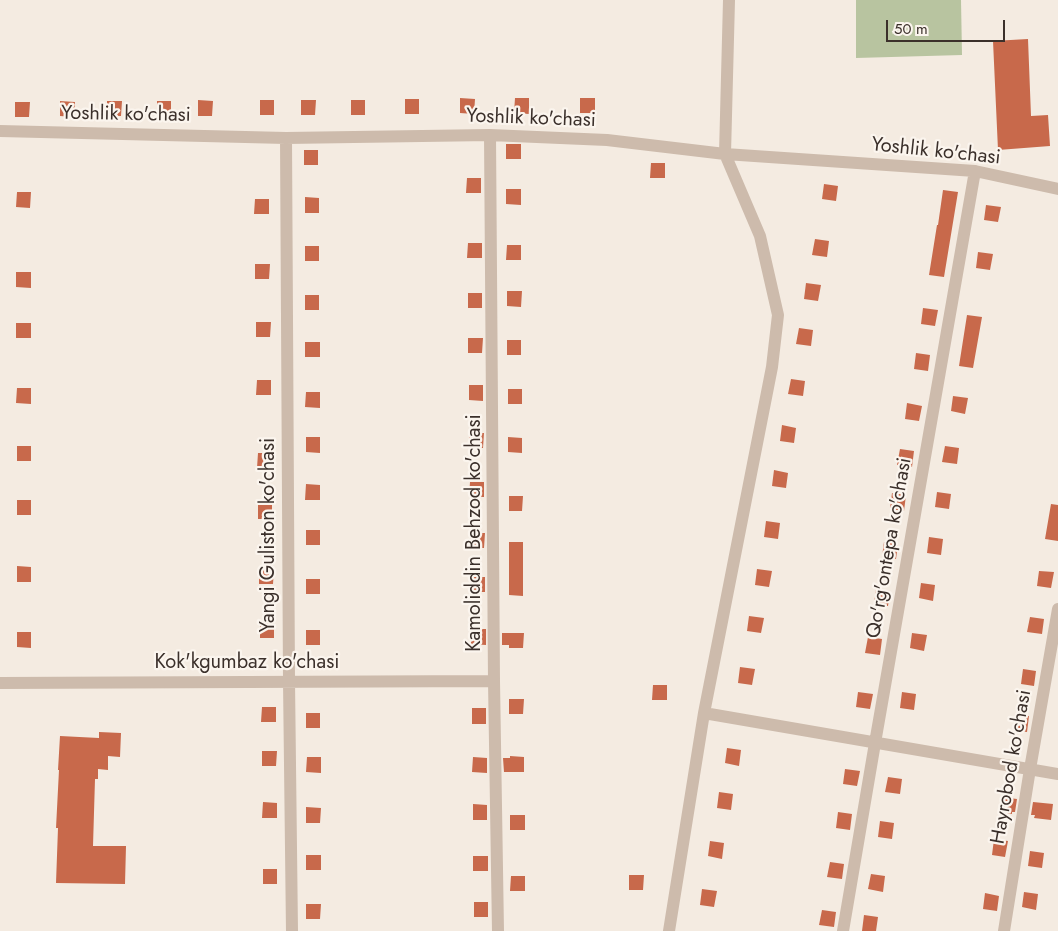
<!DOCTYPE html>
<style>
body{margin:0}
#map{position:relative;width:1058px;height:931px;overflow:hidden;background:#f4ebe1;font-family:Jost,sans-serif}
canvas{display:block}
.scale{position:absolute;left:886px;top:20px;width:119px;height:22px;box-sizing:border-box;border:2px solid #3b302b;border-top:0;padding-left:6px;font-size:15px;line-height:18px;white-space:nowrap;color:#3b302b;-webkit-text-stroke:4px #fbf5ee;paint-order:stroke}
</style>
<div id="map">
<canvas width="1058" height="931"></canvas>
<div class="scale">50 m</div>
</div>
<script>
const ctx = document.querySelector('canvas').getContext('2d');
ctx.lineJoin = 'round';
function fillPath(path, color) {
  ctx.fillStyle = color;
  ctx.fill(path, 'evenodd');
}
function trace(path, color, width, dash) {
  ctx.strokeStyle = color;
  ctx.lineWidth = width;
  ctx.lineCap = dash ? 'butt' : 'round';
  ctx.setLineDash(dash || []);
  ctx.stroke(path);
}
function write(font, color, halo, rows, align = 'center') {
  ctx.font = font + ' Jost,sans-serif';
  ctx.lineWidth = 4.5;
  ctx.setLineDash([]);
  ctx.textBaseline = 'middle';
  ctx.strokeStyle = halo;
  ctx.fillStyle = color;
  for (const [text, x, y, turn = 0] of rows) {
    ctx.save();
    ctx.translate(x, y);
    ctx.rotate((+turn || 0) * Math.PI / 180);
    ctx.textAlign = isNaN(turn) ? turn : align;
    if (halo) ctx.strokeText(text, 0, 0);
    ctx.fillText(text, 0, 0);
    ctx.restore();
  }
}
fillPath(new Path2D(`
 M856,0H961L962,55L856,58Z`), '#b8c4a0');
fillPath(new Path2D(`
 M1028,39L1031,116L1048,115L1050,146L998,150L993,41Z
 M460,98L475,99L474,114L460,113Z
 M515,98H529V114L514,113Z
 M580,98H595V113H580Z
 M405,99H419V114H405Z
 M198,100L213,101L212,116H198Z
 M260,100H274V115H260Z
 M301,100H316L315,115H301Z
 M351,100H365V115H351Z
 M60,101L75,102L74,117L60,116Z
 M107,101H122L121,116H107Z
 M157,101H171V116H157Z
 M15,102H30L29,117H15Z
 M506,144H521V159H506Z
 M304,150H318V165H304Z
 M651,163H665V178H650Z
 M467,178H481V193H466Z
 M824,184L838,186L836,201L822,199Z
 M506,189H521V205L506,204Z
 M943,190L958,192L944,277L929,275L937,225H938Z
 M17,192H31L30,208L16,207Z
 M305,197L319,198V213H305Z
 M255,199H269V214H254Z
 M986,205L1001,207L998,222L984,220Z
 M815,239L829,241L827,257L812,255Z
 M468,243H482V258H467Z
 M507,245H521V260H506Z
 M305,246H319V261H305Z
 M978,252L993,254L990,270L976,268Z
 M255,264H270L269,279H255Z
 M16,272H31V288L16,287Z
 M806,283L821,285L818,301L804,299Z
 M507,291H522L521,307L507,306Z
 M468,293H482V308H468Z
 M305,295H319V310H305Z
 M923,308L938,310L935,326L921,324Z
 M967,315L982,317L973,368L959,366Z
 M256,322H271L270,337H256Z
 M16,323H31V338H16Z
 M799,328L813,330L811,346L796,344Z
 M468,338H483L482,353H468Z
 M507,340H521V355H507Z
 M305,342H320V357H305Z
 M916,353L930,355L928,371L914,369Z
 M791,379L805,381L803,396L788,394Z
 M257,380H271V395H256Z
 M469,385H483V401L469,400Z
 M17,388H31V404L16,403Z
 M508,389H522V404H508Z
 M306,392H320V408L305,407Z
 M953,396L968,398L965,414L951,411Z
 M907,403L922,406L919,421L905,419Z
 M782,425L796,428L794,443L780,441Z
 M469,433H484L483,448H469Z
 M306,437H320V453L306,452Z
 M508,437L522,438V453L508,452Z
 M17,446H31V461H17Z
 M945,446L959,448L957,464L942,462Z
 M900,449L914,451L912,467L897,465Z
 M258,453H272V468H257Z
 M774,470L788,473L786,488L772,486Z
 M470,482H484V497H469Z
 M306,484L320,485V500H305Z
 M937,492L951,494L949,509L935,507Z
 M892,493L906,495L904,511L890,509Z
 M509,496H523L522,511H509Z
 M17,500H31V515H17Z
 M258,504H272V519H258Z
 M1051,504L1058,505V541L1045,539Z
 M766,521L780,523L778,539L764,537Z
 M306,530H320V545H306Z
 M470,533H485L484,548H470Z
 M929,537L943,539L941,555L927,553Z
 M509,542H523V596L509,595Z
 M884,542L898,544L896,559L882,557Z
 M17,566L31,567V582H17Z
 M259,568L274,569L273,584H259Z
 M757,569L772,571L769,587L755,585Z
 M1039,571L1054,572L1051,588L1037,586Z
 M471,577H485V592H470Z
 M306,579H320V594H306Z
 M921,583L935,585L933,601L919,598Z
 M876,589L890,591L888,606L874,604Z
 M749,616L764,618L761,633L747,631Z
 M1030,617L1044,619L1042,634L1027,632Z
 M260,623H274V638H260Z
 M471,629H486V645L471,644Z
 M306,630H320V645H306Z
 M17,632H31V648L17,647Z
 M502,633H524L523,648H509V645H502Z
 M912,633L927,635L924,651L910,648Z
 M868,637L882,639L880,655L865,653Z
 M740,667L755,669L752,685L738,683Z
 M1023,669L1036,671L1034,686L1021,684Z
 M653,685H667V700H652Z
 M858,692L873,694L870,709L856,707Z
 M902,692L916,694L914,710L900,708Z
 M509,699H524L523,714H509Z
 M262,707H276V722H261Z
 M472,708H486V724H472Z
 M306,713H320V728H306Z
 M1015,714L1029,716L1027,732L1013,730Z
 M99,732L121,733L120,757L108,756V770L98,769V779H95L93,846H126L125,884L56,883L58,828H56L59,770H58L60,736L99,738Z
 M727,748L741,750L739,766L725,763Z
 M262,751H277L276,766H262Z
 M510,756L524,757V772H504L503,758H510Z
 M307,757H321V773L306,772Z
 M473,757L487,758V773L472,772Z
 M845,769L860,771L857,786L843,784Z
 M888,777L902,779L900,794L885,792Z
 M719,792L733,794L731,810L717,808Z
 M1001,797L1017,799L1015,812H1012V814L999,812Z
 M263,802L277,803V818H262Z
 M1033,802L1053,804L1051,820L1034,818L1035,815H1031Z
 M473,804L487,805V820H473Z
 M306,807L321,808L320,823H306Z
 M838,812L852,814L850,830L836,828Z
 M510,815H525V830H510Z
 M880,821L894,823L892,839L878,837Z
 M994,839L1008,841L1005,857L992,855Z
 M710,841L724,843L722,859L708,856Z
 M1030,851L1044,853L1042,868L1028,866Z
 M306,855H321V870H306Z
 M473,856H488V871H473Z
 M830,862L844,864L842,879L827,877Z
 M263,869H277V884H263Z
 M871,874L885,876L883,892L868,889Z
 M629,875H644L643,890H629Z
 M511,876H525V891H510Z
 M702,889L717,891L714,907L700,905Z
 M1024,892L1038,894L1036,910L1022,907Z
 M985,893L999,896L997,911L983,909Z
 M474,902H488V917H474Z
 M306,904H321L320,919H306Z
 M822,910L836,912L834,927L819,925Z
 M864,915L878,917L876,931H862Z`), '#c8694b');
trace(new Path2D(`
 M0,131L286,138L490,135L607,140L725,154L975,171L1058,189
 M490,135L494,681L498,931
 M286,138L289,681L292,931
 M0,683L494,681
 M704,713L1058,774
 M669,931L704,713L772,367L778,315L760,236L725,154L729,0
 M843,931L875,743L975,171
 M1004,931L1030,769L1058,609`), '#cdbbac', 12);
write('20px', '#3b302b', '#fbf5ee', [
 ["Yoshlik ko'chasi",126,115,1],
 ["Yoshlik ko'chasi",531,119,2],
 ["Yoshlik ko'chasi",936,152,6],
 ["Kamoliddin Behzod ko'chasi",475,533,-90],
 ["Yangi Guliston ko'chasi",269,535,-90],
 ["Qo'rg'ontepa ko'chasi",890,548,-80],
 ["Kok'kgumbaz ko'chasi",247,663],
 ["Hayrobod ko'chasi",1012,767,-80]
]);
</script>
